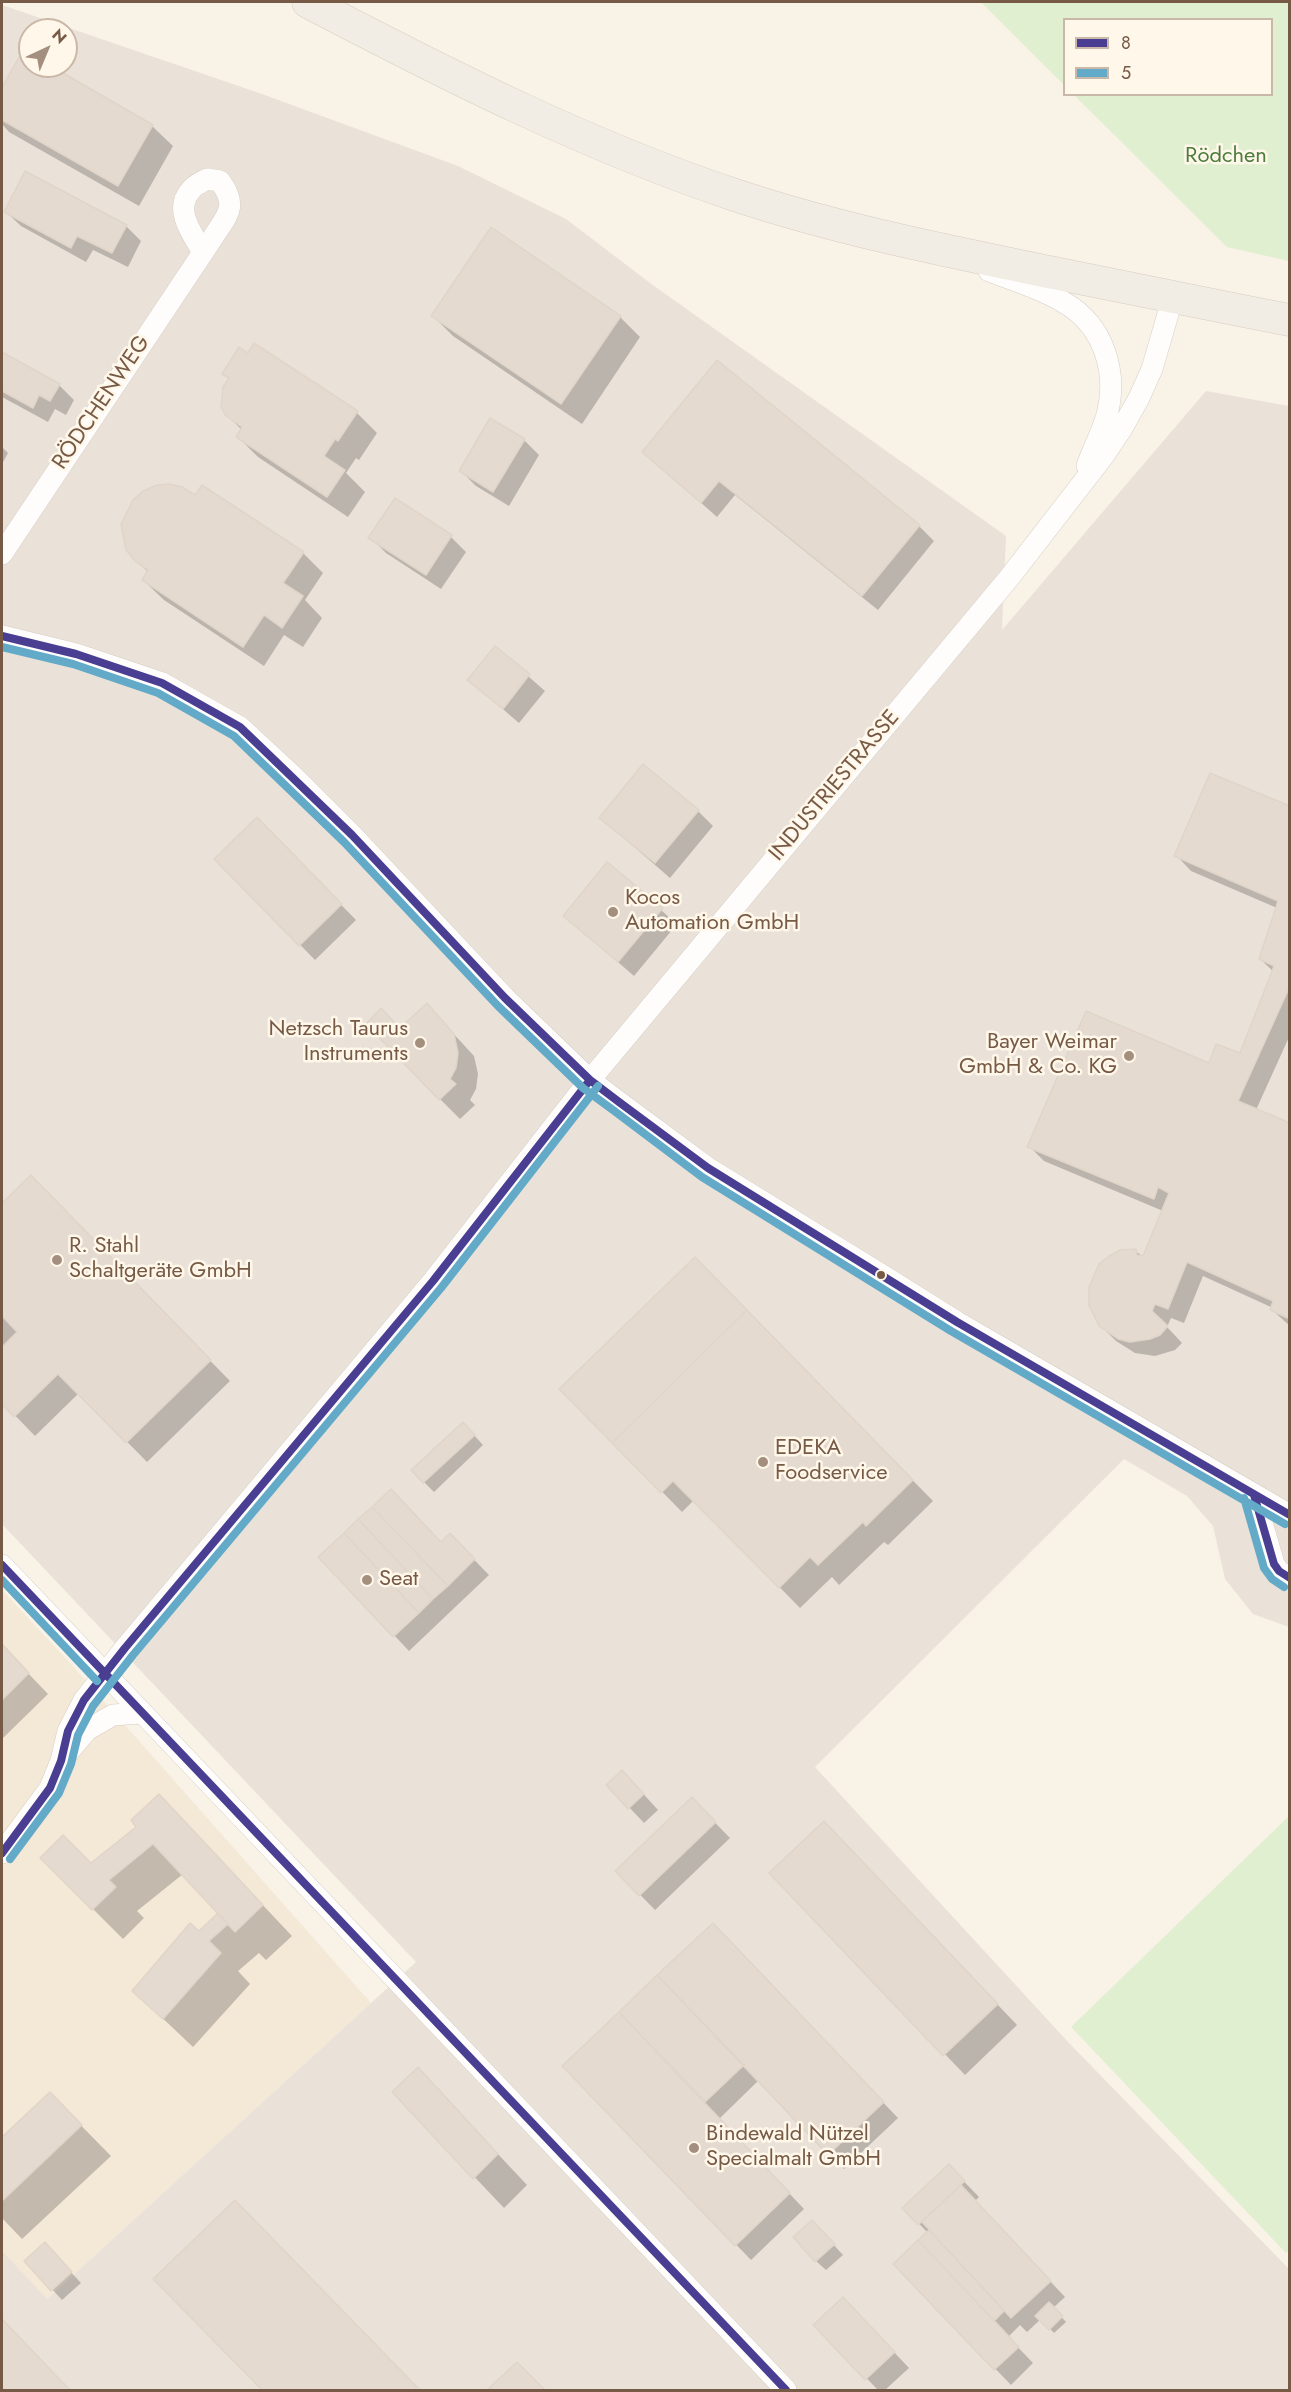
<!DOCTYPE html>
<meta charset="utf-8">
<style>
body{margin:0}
#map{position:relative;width:1291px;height:2392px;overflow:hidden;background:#f8f2e7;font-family:Jost,sans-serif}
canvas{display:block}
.frame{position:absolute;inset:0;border:3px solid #775a46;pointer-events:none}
.legend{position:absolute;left:1063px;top:18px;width:210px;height:78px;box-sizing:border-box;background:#fff7e9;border:2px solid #c9b8a8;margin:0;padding:8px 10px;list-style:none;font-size:18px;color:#775a46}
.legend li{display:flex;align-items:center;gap:12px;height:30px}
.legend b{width:30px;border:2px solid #c9b8a8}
.north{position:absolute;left:18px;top:18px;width:60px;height:60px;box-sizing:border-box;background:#fff7e9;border:2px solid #c9b8a8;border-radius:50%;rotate:44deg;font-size:16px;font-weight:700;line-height:24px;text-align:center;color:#775a46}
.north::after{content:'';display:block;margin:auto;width:21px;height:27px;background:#a48f7e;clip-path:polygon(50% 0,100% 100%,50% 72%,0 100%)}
</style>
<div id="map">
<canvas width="1291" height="2392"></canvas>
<div class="frame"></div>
<ul class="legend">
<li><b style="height:8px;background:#493e92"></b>8</li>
<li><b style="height:8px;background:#62aac7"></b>5</li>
</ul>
<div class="north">N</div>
</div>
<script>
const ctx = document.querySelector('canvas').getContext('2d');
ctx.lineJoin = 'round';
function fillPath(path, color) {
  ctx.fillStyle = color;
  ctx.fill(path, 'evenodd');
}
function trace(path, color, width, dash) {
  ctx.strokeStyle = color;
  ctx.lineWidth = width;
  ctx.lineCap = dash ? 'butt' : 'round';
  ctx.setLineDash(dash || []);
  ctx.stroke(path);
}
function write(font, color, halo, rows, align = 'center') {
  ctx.font = font + ' Jost,sans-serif';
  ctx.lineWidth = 5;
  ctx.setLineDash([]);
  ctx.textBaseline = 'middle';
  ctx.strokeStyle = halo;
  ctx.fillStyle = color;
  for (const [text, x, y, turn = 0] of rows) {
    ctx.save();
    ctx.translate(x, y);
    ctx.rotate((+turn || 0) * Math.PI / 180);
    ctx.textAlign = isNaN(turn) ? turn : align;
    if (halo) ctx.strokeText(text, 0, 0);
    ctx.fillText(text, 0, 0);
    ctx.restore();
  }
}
fillPath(new Path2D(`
 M2,1590L69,1662L371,2003L47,2299L2,2254Z`), '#f4e8d7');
fillPath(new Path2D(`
 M2,5L262,94L458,166L566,219L650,283L1006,536L1002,630L1206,391L1289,406V1627L1253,1614L1225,1579L1213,1526L1187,1496L1124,1459L815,1767L1069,2043L1289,2269V2390H2V2251L47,2299L416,1962L2,1524ZM30,30H66V66H30Z`), '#eae2d9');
fillPath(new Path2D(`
 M981,2H1289V261L1227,247L1074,95L1272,94V20H1064V85Z
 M1289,1816L1290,2249L1286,2253L1071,2027Z`), '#e1efd1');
fillPath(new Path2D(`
 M23,52L30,56V66H48L152,126L173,146L139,206L9,132L2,124V90Z
 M5,211L126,226L141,241L128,267L93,250L86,262L21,226Z
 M433,316L620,317L640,337L582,424L453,336Z
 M2,354L59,385L74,400L66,415L55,409L48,422L2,397Z
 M224,374L357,413L377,433L359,460L356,458L346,473L365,492L348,517L258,457L238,437L242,430L227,415L230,380Z
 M524,440L539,455L509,506L476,486L461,471Z
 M2,447L8,453L2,464Z
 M644,452L919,526L934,541L878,610L735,495L717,517Z
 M370,537H451L466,552L441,589L386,553Z
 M303,553L323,573L305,600L322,618L303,647L284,635L264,666L164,600L143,580L148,572L137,561Z
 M496,648L545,691L519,723L469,680Z
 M1290,807V1035L1256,1110L1290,1125V1326L1272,1310L1273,1308L1203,1276L1184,1323L1171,1318L1167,1327L1182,1343L1175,1350L1155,1356L1135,1353L1116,1341L1100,1325L1135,1251L1144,1257L1163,1211L1044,1161L1029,1146L1210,1065L1241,1054L1274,972L1260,959L1277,908L1191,871L1176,855Z
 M698,811L713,826L670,878L601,818Z
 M257,819L356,920L315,960L216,859Z
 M608,864L677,924L634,976L565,916Z
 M427,1005L474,1056L478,1074L476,1089L470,1100L475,1105L460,1119L440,1099L401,1030Z
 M31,1177L230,1381L147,1462L79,1393L35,1436L2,1402V1206Z
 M768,1333L933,1501L888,1545L884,1542L839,1585L832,1577L800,1608L694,1500L682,1512L561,1389Z
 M473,1434L483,1445L434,1492L424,1482Z
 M450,1535L489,1575L409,1651L320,1557L442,1544Z
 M2,1646L48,1694L3,1738L2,1736Z
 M608,1785L637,1787L658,1810L644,1823Z
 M692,1799L730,1838L655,1910L617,1871Z
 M188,1826L292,1936L266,1960L259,1953L238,1971L250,1984L193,2047L134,1991L220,1913L183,1874L137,1911L144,1918L123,1939L42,1858L91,1865Z
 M844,1843L1017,2025L965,2075L771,1873Z
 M713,1925L898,2118L844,2169L759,2080L719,2119L804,2209L751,2260L564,2066Z
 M418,2069L527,2185L504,2208L394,2092Z
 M50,2094L111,2156L22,2239L2,2218V2140Z
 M949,2166L979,2197L975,2201L1065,2297L1053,2308L1066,2322L1054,2333L1041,2319L1027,2332L1020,2325L1008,2337L1033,2363L1011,2385L895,2264L928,2233L904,2208Z
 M255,2223L418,2390H264L156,2279Z
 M822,2232L843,2255L826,2270L816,2261Z
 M54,2254L81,2283L62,2300L26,2261Z
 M858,2314L909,2368L885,2390H878L815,2325Z
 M2,2320L69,2390H2Z
 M517,2364L543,2390H489Z`), '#0003');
const building = new Path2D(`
 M23,50L30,54V66H51L153,125L118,186L2,120V87Z
 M25,171L127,225L112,253L77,236L71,248L4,212Z
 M491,227L621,316L561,404L431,316Z
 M254,343L358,411L338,441L335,439L324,456L345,470L327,497L236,437L242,427L226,416L221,407L223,387L229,378L222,374L239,347L248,353Z
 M2,352L60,384L50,401L39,395L33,408L2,391Z
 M717,360L920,525L862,596L719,481L701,503L642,452Z
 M490,418L525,439L493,492L459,471Z
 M169,484L182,487L195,495L202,485L304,552L283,583L303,596L282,628L264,615L243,647L142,580L148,570L136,562L126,550L121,524L133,500L143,491L157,485Z
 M395,498L452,535L426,575L368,538Z
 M495,646L530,674L503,709L467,680Z
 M643,764L699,810L655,863L599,818Z
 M1210,773L1290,806V986L1238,1101L1290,1123V1319L1270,1310L1273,1301L1187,1262L1168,1309L1155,1304L1152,1311L1168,1326L1160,1335L1150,1339L1130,1342L1118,1339L1099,1326L1089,1306V1287L1099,1264L1109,1256L1120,1250L1136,1249L1137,1255L1143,1256L1169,1193L1158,1187L1154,1199L1027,1147L1086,1011L1209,1063L1216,1044L1240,1053L1274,966L1259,959L1278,901L1174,856Z
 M257,817L342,904L299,946L214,859Z
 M607,862L663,908L618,962L563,916Z
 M427,1003L454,1034L458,1053L456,1068L450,1079L456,1084L439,1100L366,1024L381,1008L400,1028Z
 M31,1175L211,1360L126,1443L58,1374L14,1417L2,1404V1347L17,1332L2,1316V1203Z
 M695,1257L747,1310L612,1443L559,1389Z
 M747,1310L913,1480L866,1526L863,1522L818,1565L810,1557L779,1588L673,1481L661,1493L612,1443Z
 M463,1422L475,1435L423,1483L411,1470Z
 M391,1489L441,1542L450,1533L475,1559L448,1586L372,1507Z
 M372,1507L448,1586L433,1599L358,1519Z
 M358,1519L433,1599L419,1613L344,1533Z
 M344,1533L419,1613L393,1637L318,1557Z
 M2,1644L29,1673L2,1700Z
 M622,1770L644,1794L628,1809L606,1785Z
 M159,1794L263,1905L235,1932L153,1844L109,1880L116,1887L92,1910L40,1858L63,1835L91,1863L136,1827L131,1820Z
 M692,1797L716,1822L639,1896L615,1871Z
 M824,1821L998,2004L943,2056L769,1873Z
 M218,1913L228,1924L209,1941L221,1953L163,2019L132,1991L190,1923L199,1931Z
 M713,1923L884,2102L828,2155L657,1975Z
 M657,1975L744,2065L705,2102L619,2012Z
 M619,2012L790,2193L735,2246L562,2066Z
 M418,2067L498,2154L473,2179L392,2092Z
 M50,2092L82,2125L2,2201V2137Z
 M949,2164L965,2181L918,2225L902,2208Z
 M961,2185L1051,2281L1011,2318L922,2222Z
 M235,2200L420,2390H262L153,2279Z
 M812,2220L835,2244L815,2262L793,2237Z
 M929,2230L1004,2311L994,2321L918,2240Z
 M918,2240L1019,2347L994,2370L893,2264Z
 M45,2242L72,2272L51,2291L24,2261Z
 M843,2297L895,2352L865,2380L813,2325Z
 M1049,2302L1063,2316L1049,2330L1035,2316Z
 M2,2319L70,2390H2Z
 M517,2362L545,2390H487Z`);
fillPath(building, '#e4dacf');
trace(building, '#e1d5c9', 1.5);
const minor = new Path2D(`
 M989,271C1015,281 1042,289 1065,303C1104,326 1118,372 1107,415C1102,432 1093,449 1087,466
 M2,554L212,239C227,215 239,207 220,181L207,179C202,182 194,185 191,190C173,209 192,234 203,252
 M2,636L76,654L162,683L240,727L294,777L352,835L505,998L590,1080L619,1102L708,1168L882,1275L957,1322L1290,1515
 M1254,1495L1274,1564L1279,1571L1290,1578
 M2,1565L786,2390
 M65,1756L87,1730L113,1715L141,1713
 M2,1853L50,1788L61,1761L68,1731L84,1700L125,1648L433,1281L590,1080L1009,578L1105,454L1121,430L1139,398L1152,369L1173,297`);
const primary = new Path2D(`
 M308,2C448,75 585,145 735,195C834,228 937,249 1039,270C1122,287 1206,304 1290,320`);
trace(minor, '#d5cec5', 22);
trace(primary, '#d7ccc3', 33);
trace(minor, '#fefdfb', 21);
trace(primary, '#f2ede4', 32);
trace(new Path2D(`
 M2,636L76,654L162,683L240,727L352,835L505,998L590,1080L619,1102L708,1168L957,1322L1290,1515
 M1254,1495L1274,1564L1279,1571L1290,1578
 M2,1565L786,2390
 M2,1853L50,1788L61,1761L68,1731L84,1700L125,1648L433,1281L590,1080`), '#493e92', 8);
trace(new Path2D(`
 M2,647L73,664L158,693L234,736L344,842L498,1006L583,1088L613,1110L702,1177L951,1331L1285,1524
 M1244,1498L1264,1568L1272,1579L1284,1587
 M2,1580L97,1681
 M10,1859L59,1793L71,1764L78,1735L93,1706L133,1655L441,1288L598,1086`), '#62aac7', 8);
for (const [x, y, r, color] of [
 [613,912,6,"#a48f7e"],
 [420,1043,6,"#a48f7e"],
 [1129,1056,6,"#a48f7e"],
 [57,1260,6,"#a48f7e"],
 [881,1275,5,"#775a46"],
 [763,1462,6,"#a48f7e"],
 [367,1580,6,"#a48f7e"],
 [694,2148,6,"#a48f7e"]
]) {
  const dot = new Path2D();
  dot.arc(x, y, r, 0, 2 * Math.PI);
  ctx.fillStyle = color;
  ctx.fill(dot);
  trace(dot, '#fff7e9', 2);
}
write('22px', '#4d7d3d', '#fff7e9', [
 ["Rödchen",1226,157]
]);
write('22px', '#775a46', '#fff7e9', [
 ["RÖDCHENWEG",102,403,-56],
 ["INDUSTRIESTRASSE",835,786,-50]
]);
write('22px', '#775a46', '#fff7e9', [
 ["Kocos",625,899],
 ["Automation GmbH",625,924],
 ["Netzsch Taurus",408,1030,"right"],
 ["Instruments",408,1055,"right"],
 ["Bayer Weimar",1117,1043,"right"],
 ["GmbH & Co. KG",1117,1068,"right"],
 ["R. Stahl",69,1247],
 ["Schaltgeräte GmbH",69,1272],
 ["EDEKA",775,1449],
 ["Foodservice",775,1474],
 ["Seat",379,1580],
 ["Bindewald Nützel",706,2135],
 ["Specialmalt GmbH",706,2160]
], 'left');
</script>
